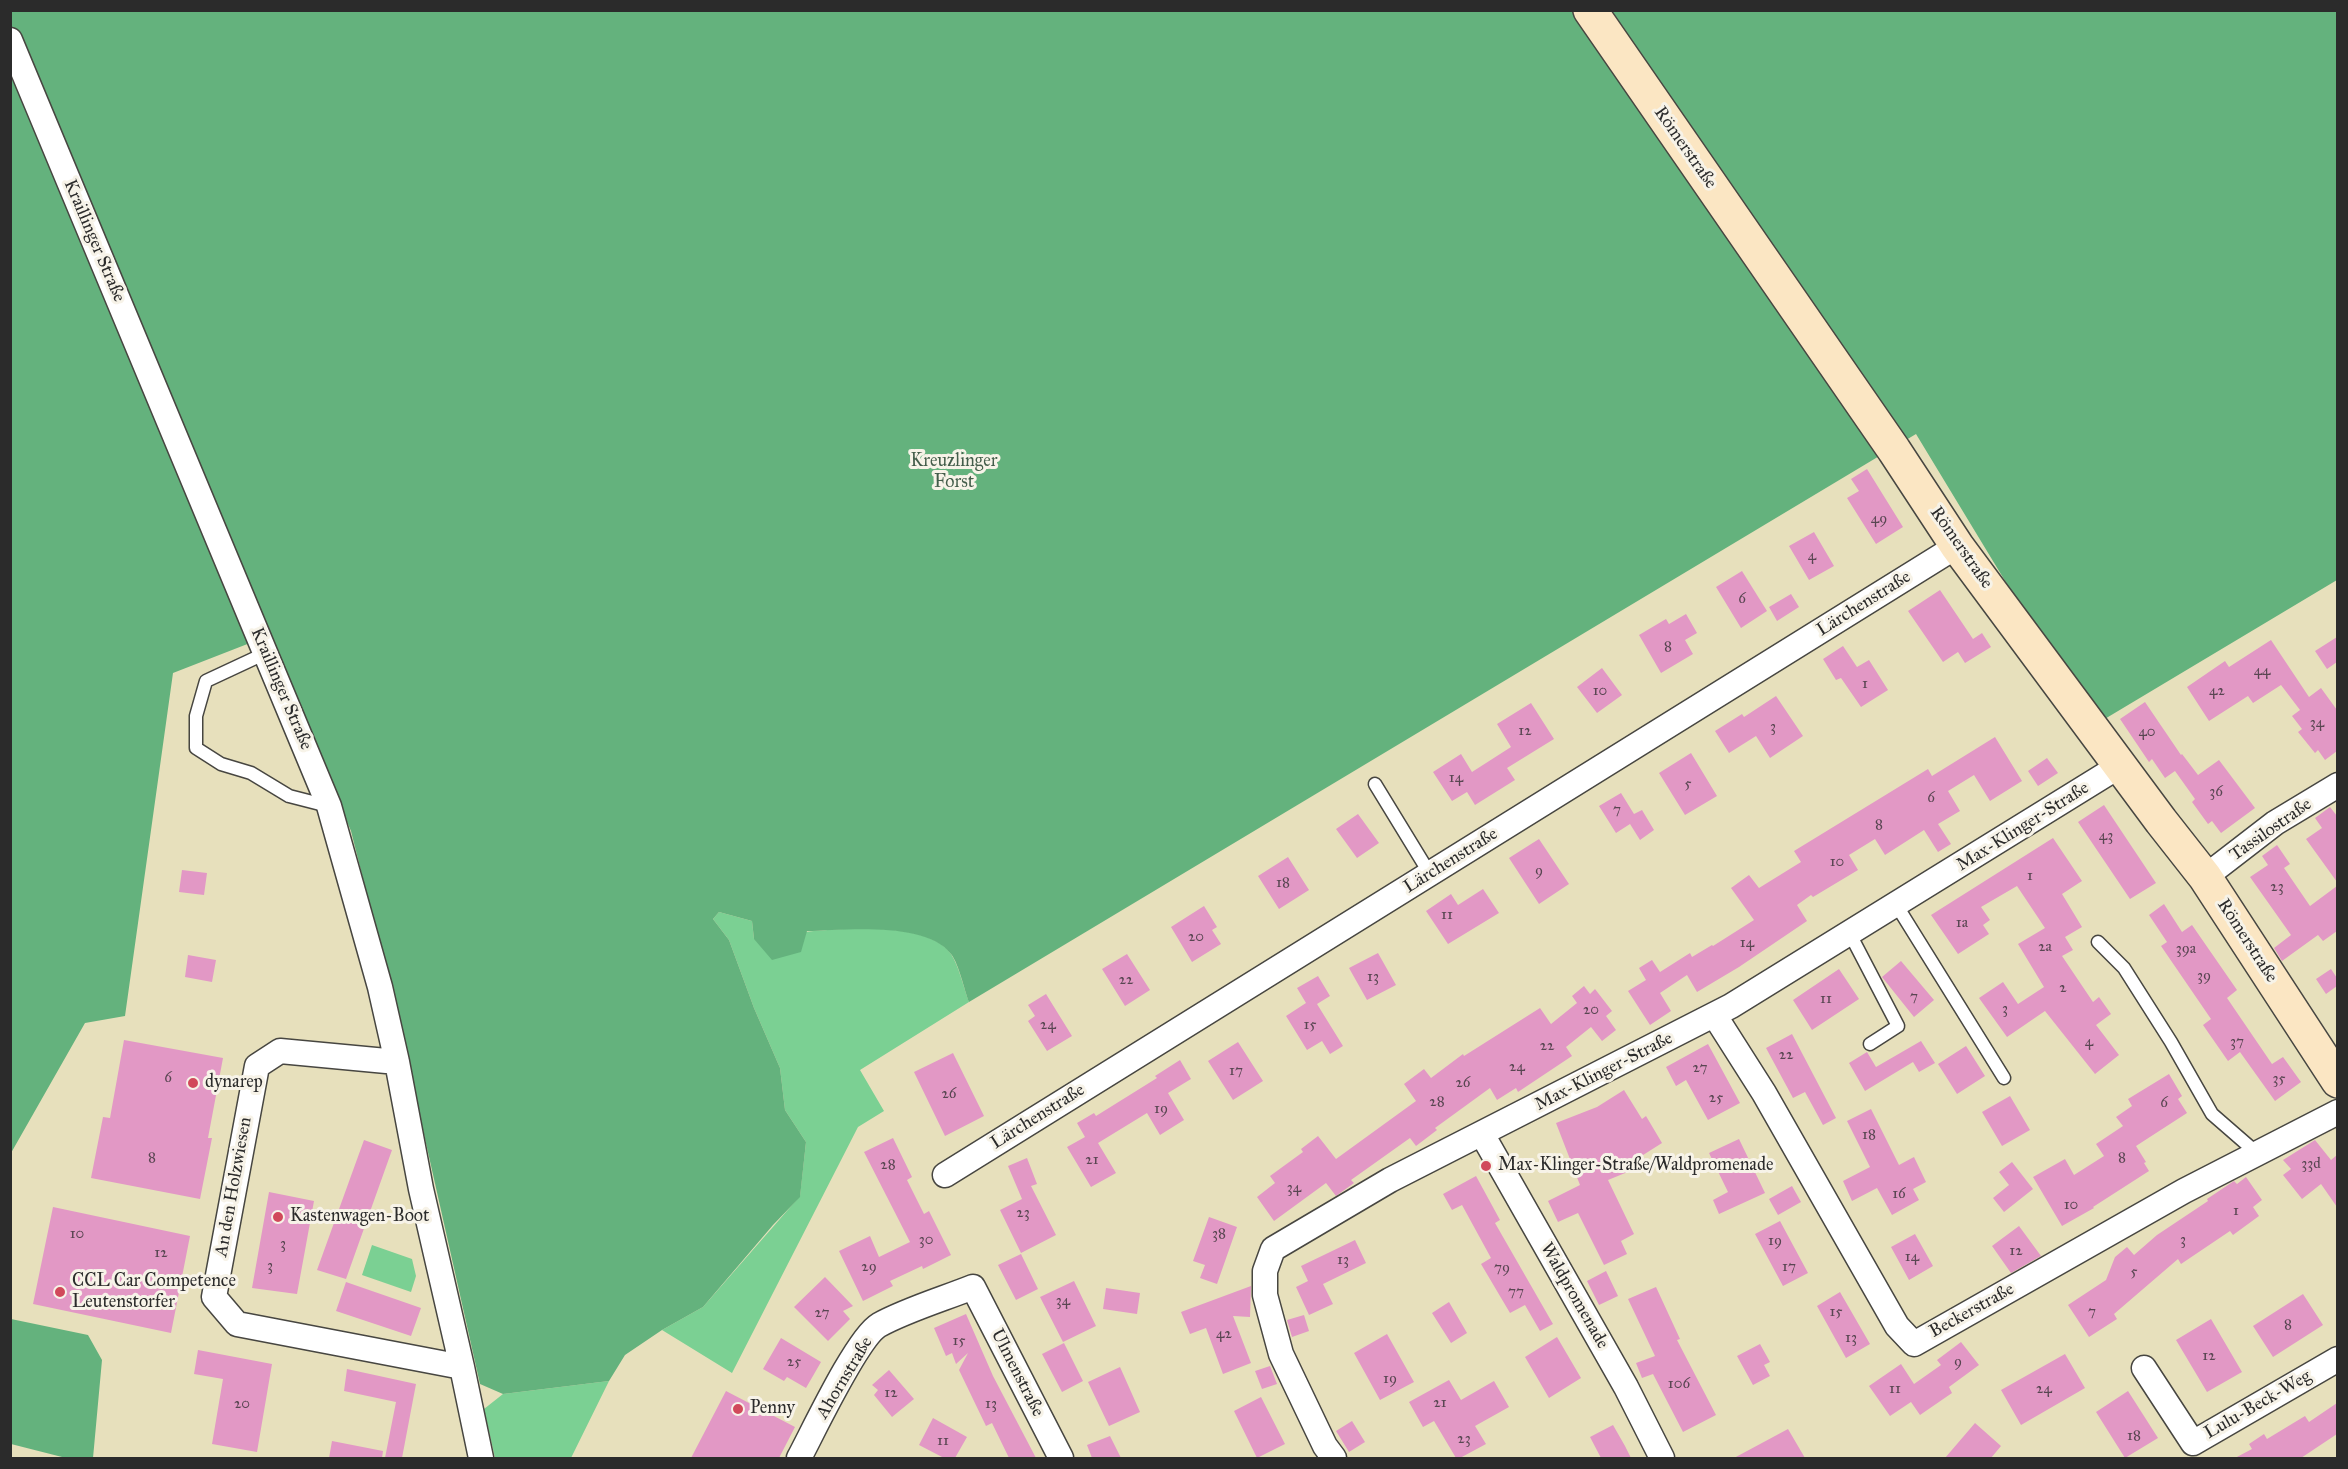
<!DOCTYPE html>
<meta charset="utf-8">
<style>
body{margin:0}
#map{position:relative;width:2348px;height:1469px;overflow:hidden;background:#e7e0bc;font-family:"IM FELL Great Primer",serif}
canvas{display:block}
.frame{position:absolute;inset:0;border:12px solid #2b2b2b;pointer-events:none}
</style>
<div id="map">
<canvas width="2348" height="1469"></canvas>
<div class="frame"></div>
</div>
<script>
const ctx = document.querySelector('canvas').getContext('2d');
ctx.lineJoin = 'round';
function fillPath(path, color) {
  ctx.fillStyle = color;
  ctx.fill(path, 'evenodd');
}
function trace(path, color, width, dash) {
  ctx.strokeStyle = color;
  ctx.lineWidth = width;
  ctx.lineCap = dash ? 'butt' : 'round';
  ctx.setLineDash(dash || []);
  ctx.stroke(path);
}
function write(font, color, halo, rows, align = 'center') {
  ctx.font = font + ' "IM FELL Great Primer",serif';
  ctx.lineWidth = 6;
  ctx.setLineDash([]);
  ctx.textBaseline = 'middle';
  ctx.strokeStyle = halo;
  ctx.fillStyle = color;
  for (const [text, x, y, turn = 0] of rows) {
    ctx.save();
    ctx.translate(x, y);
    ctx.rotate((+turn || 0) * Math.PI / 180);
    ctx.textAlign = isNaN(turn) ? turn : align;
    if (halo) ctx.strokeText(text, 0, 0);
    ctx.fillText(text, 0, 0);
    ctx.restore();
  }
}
fillPath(new Path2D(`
 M719,912L752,921L754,939C798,932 923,913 951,954C959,966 964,989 969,1002L860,1070L884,1111L858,1127L732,1373L662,1330L703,1307L800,1196L806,1142L785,1110L780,1068L754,1008L729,940L713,919Z
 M372,1245L412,1259L416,1276L411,1292L362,1275Z
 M609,1381L571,1458H495L484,1409L503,1394Z`), '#7bd093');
fillPath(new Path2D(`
 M11,11H2337V580L2093,726L1916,434L969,1002C964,989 959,964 951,954C927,921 844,930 807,931L801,952L772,960L754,939L752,921L719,912L713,919L729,940L754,1008L780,1068L785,1110L806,1142L800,1197L773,1225L703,1307L662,1330L625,1355L609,1381L503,1394L480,1384L397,1014L351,831L268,636L173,673L125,1016L85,1023L11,1153Z
 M11,1319L88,1335L102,1360L93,1458H66L11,1444Z`), '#64b27d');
fillPath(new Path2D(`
 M1867,469L1903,527L1876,544L1847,498L1859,491L1851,479Z
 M1814,532L1834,566L1809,580L1789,546Z
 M1742,571L1767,611L1741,628L1716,587Z
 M1940,590L1973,639L1982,633L1991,647L1965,663L1958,652L1943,662L1908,611Z
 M1791,594L1799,607L1777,621L1769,607Z
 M1686,614L1697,633L1685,640L1693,654L1661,673L1639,635L1666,619L1669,624Z
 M2337,637V662L2327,669L2315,651Z
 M2271,640L2309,697L2321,688L2337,710V751L2325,760L2318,750L2315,753L2298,732L2302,729L2292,716L2300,710L2281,685L2253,703L2248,696L2209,721L2187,687L2225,661L2229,667Z
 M1843,646L1857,667L1869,660L1888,690L1861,707L1841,678L1836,680L1823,659Z
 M1602,668L1622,695L1597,713L1577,687Z
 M1776,696L1803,736L1770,758L1756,736L1729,753L1715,731L1742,714L1744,717Z
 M2145,702L2181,755L2182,754L2198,775L2219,760L2255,808L2221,833L2212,821L2208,824L2192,802L2195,799L2175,771L2165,778L2152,759L2149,762L2120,719Z
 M1531,703L1554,739L1507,768L1515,780L1475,805L1467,792L1452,801L1433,772L1461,754L1472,772L1511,747L1497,724Z
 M1995,737L2022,781L1990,801L1974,775L1948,791L1960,811L1938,824L1951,844L1938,852L1924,830L1885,855L1875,839L1849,855L1858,870L1813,897L1811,895L1797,905L1807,921L1739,967L1697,992L1687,975L1660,993L1671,1011L1650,1025L1628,991L1646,980L1639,968L1652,960L1660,972L1690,953L1692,957L1712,945L1713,946L1754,920L1731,888L1749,875L1759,888L1801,862L1794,851L1928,769L1932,776Z
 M1691,753L1717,796L1685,815L1659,773Z
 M2047,758L2058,773L2038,786L2028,771Z
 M1621,793L1634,814L1642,810L1654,830L1640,840L1630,824L1616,833L1599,806Z
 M2104,805L2156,883L2130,899L2078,822Z
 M2330,807L2337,816V882L2306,839L2322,828L2315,818Z
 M1358,814L1379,843L1357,858L1336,829Z
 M2053,838L2082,881L2062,894L2082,927L2065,937L2073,950L2062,956L2093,1002L2099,997L2111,1014L2096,1025L2119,1055L2095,1074L2045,1011L2007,1037L1979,998L2003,982L2018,1004L2044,987L2018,944L2045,928L2017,886L1981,907L1990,920L1983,925L1989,934L1958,954L1931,915Z
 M1539,839L1569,884L1539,904L1509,858Z
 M2277,845L2290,864L2284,868L2310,906L2337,886V931L2323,941L2318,935L2282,961L2274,948L2291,935L2250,877L2268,865L2262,856Z
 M1288,857L1309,890L1279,909L1258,876Z
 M182,870L207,873L204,895L179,892Z
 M1483,889L1499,913L1448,944L1426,911L1451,894L1458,905Z
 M2164,904L2182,932L2192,925L2237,990L2227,998L2272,1064L2283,1057L2301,1082L2275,1101L2240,1052L2228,1061L2203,1025L2211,1019L2161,946L2167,942L2149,915Z
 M1204,906L1217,927L1212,930L1221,944L1192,962L1171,927Z
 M1378,953L1396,985L1367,1000L1349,968Z
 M1127,954L1150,990L1125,1006L1102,969Z
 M188,955L216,960L212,982L185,977Z
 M1901,961L1934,1000L1914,1017L1882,977Z
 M1839,969L1859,999L1812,1030L1793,1000Z
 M2331,969L2337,978V986L2326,994L2316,979Z
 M1318,976L1330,996L1317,1004L1343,1046L1330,1054L1322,1041L1307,1050L1286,1016L1306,1003L1297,988Z
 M1584,986L1590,994L1595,989L1612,1011L1606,1016L1616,1030L1602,1041L1591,1027L1566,1047L1572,1056L1518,1092L1516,1088L1497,1100L1490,1088L1435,1128L1437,1130L1416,1146L1410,1138L1351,1180L1354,1183L1336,1196L1326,1183L1274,1221L1257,1197L1275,1183L1270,1176L1303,1152L1301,1149L1318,1136L1336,1159L1416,1101L1404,1084L1424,1069L1431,1078L1463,1054L1464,1056L1540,1008L1551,1024L1577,1003L1572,996Z
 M1046,994L1072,1036L1047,1051L1028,1021L1035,1016L1028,1005Z
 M1792,1034L1836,1118L1823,1125L1805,1092L1793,1098L1766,1048Z
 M124,1040L223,1058L208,1138H212L200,1199L91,1178L103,1117L110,1118Z
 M1921,1041L1935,1063L1919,1072L1913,1062L1865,1091L1849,1063L1867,1052L1876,1067Z
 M1238,1042L1263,1081L1233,1100L1208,1061Z
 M1708,1044L1740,1103L1708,1120L1686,1080L1676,1086L1666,1067Z
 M1966,1046L1985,1076L1957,1094L1938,1064Z
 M953,1053L984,1116L945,1136L914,1072Z
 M1180,1060L1191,1079L1168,1093L1184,1120L1160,1135L1147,1113L1098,1143L1116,1173L1091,1187L1067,1147L1085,1137L1077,1123L1094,1113L1096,1116L1157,1078L1155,1076Z
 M2169,1074L2182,1096L2178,1099L2187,1113L2136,1146L2146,1162L2144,1163L2149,1171L2093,1207L2094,1208L2062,1226L2033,1177L2065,1159L2074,1175L2104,1156L2096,1144L2123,1126L2116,1117L2132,1106L2128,1099Z
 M1624,1090L1642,1119L1646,1116L1662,1143L1632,1162L1635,1169L1608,1180L1634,1234L1621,1241L1627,1254L1604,1265L1578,1213L1558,1222L1548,1201L1580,1185L1556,1123L1597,1107Z
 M2010,1096L2030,1130L2002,1146L1982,1112Z
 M1871,1109L1899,1165L1914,1157L1926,1182L1913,1189L1919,1200L1892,1215L1877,1188L1852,1201L1843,1181L1870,1167L1847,1121Z
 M893,1138L912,1177L907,1180L924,1214L929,1211L951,1255L923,1269L922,1266L890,1281L893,1286L863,1301L839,1251L870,1236L879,1257L910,1242L864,1152Z
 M1739,1139L1765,1193L1719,1214L1713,1200L1728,1192L1709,1153Z
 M364,1140L392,1150L346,1279L317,1270Z
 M2315,1140L2331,1160L2337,1155V1207L2321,1184L2302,1199L2283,1175L2291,1169L2283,1160Z
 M1027,1158L1037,1184L1031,1186L1056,1235L1021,1253L1000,1210L1022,1199L1008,1166Z
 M2012,1162L2033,1189L2004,1212L1993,1198L2009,1185L1999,1172Z
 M1476,1176L1500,1220L1495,1223L1553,1324L1540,1331L1525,1305L1510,1313L1481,1264L1491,1258L1462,1205L1452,1210L1443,1194Z
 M2246,1177L2262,1200L2253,1207L2259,1216L2233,1235L2230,1231L2181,1264L2178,1259L2114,1314L2117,1319L2089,1337L2068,1305L2106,1280L2115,1257L2127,1247L2134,1255L2157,1235L2208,1201L2207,1199L2234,1181L2237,1184Z
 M1792,1186L1801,1202L1778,1215L1769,1199Z
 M269,1192L314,1201L297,1294L252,1288Z
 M53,1207L190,1236L171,1333L33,1304Z
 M1209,1217L1237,1227L1217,1284L1200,1278L1205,1265L1193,1261Z
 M1780,1221L1808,1273L1783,1286L1755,1234Z
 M2019,1226L2041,1256L2011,1273L1992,1246Z
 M1915,1234L1933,1266L1909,1280L1891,1247Z
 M1355,1240L1366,1263L1323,1284L1333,1304L1309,1315L1296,1287L1308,1281L1301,1266Z
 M1021,1254L1038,1289L1016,1300L998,1265Z
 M1606,1271L1618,1296L1599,1305L1587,1281Z
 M825,1277L853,1306L843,1311L850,1319L828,1341L794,1307Z
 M1074,1281L1096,1326L1063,1342L1040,1297Z
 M346,1282L421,1308L411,1336L336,1311Z
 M1251,1286L1250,1317L1233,1316L1251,1363L1223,1374L1206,1328L1190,1334L1181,1312Z
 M1656,1287L1680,1339L1677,1340L1716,1415L1683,1432L1653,1374L1642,1378L1636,1363L1655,1356L1628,1299Z
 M1106,1288L1140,1293L1137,1314L1103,1309Z
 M1840,1292L1870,1344L1846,1358L1817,1306Z
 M2303,1294L2323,1325L2273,1357L2253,1326Z
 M1449,1302L1467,1333L1451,1343L1432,1313Z
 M966,1314L993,1376L1036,1458H1009L992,1423L986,1426L959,1370L968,1353L956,1364L952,1353L946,1356L934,1328Z
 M1304,1315L1309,1331L1292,1337L1287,1320Z
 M2211,1319L2242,1372L2207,1392L2176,1340Z
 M1387,1334L1414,1382L1380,1400L1354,1353Z
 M1557,1337L1581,1378L1549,1398L1525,1357Z
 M781,1338L821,1362L806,1388L787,1377L784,1381L763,1369Z
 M1961,1342L1979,1365L1949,1387L1952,1393L1920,1415L1911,1402L1890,1416L1869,1386L1901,1364L1914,1384L1941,1365L1937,1360Z
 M1064,1343L1083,1381L1062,1392L1042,1354Z
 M1760,1344L1770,1362L1764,1365L1770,1376L1753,1385L1737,1356Z
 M198,1350L272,1364L257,1452L212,1444L223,1379L194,1374Z
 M2065,1354L2085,1388L2021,1425L2001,1390Z
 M1270,1366L1277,1384L1262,1389L1255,1371Z
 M1120,1367L1140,1412L1109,1426L1088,1382Z
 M347,1369L416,1384L402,1458H385L396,1402L344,1391Z
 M889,1370L914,1399L892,1417L874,1395L878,1390L872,1385Z
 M1449,1380L1461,1400L1494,1381L1509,1407L1475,1426L1486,1444L1460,1458H1456L1434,1421L1423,1427L1409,1402Z
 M726,1391L795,1427L779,1458H691Z
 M2128,1391L2158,1438L2125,1458L2096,1412Z
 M1261,1397L1285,1444L1257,1458L1234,1411Z
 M2337,1403V1434L2301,1458H2235L2252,1449L2249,1444L2264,1434L2267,1439L2305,1416L2309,1422Z
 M933,1418L967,1437L955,1458H944L919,1445Z
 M1352,1421L1365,1442L1349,1452L1336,1431Z
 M1975,1423L2001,1446L1991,1458H1945Z
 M1613,1425L1625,1446L1631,1458H1601L1590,1437Z
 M1788,1429L1805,1458H1734Z
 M1110,1436L1121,1458H1092L1087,1445Z
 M332,1441L383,1451L382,1458H329Z`), '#e298c5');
const lane = new Path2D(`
 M266,653L206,681L196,716V748L221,764L251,773L289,796L328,806
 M1375,784L1430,874
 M1897,906L2004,1078
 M1850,934L1898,1026L1870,1044
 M2098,942L2124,968L2171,1042L2212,1114L2258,1154`);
const street = new Path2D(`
 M10,40L329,806L380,987L397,1062L421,1189L462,1367L481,1458
 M2205,877L2275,823L2338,785
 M1715,1016L1764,1093L1897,1326L1914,1344L2184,1191L2338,1112
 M397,1062L280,1051L257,1066L214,1297L237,1324L462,1367
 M1482,1134L1626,1387L1662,1458
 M945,1175L1957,546
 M2144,1368L2193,1443L2338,1359
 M799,1458C813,1432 857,1338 879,1325C906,1310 943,1299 973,1287L1061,1458
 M1334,1458L1325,1446L1281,1354L1265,1295V1271L1273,1249L1390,1180L1731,1006L2121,765`);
const secondary = new Path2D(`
 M1590,10L1894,450L1957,546L2161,821L2205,877L2338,1081`);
trace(lane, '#474641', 15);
trace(street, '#474641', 27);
trace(secondary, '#474641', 36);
trace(lane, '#fff', 12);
trace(street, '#fff', 24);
trace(secondary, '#fbe6c3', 33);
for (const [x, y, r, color] of [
 [193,1083,6,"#d1495b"],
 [1486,1166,6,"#d1495b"],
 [278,1217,6,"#d1495b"],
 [60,1292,6,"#d1495b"],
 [738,1409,6,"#d1495b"]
]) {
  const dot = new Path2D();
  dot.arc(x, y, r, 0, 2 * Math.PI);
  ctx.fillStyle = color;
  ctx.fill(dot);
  trace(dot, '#f7f3e8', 2);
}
write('15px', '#594652', null, [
 ["49",1879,519],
 ["4",1812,556],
 ["6",1742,599],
 ["8",1668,647],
 ["44",2262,671],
 ["1",1865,684],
 ["10",1600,691],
 ["42",2217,691],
 ["34",2317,723],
 ["3",1773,727],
 ["12",1525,731],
 ["40",2147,732],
 ["14",1456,778],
 ["5",1688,784],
 ["36",2216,792],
 ["6",1931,798],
 ["7",1617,810],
 ["8",1879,825],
 ["43",2106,836],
 ["10",1837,862],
 ["9",1539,871],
 ["1",2030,876],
 ["18",1283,883],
 ["23",2277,887],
 ["11",1447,915],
 ["1a",1962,923],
 ["20",1196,937],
 ["14",1747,943],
 ["2a",2045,947],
 ["39a",2186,949],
 ["39",2204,976],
 ["13",1373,977],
 ["22",1126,980],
 ["2",2063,988],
 ["7",1914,997],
 ["11",1826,999],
 ["3",2005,1009],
 ["20",1591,1010],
 ["24",1048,1025],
 ["15",1310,1025],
 ["4",2089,1042],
 ["37",2237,1042],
 ["22",1547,1046],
 ["22",1786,1055],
 ["24",1517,1067],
 ["27",1700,1068],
 ["17",1236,1071],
 ["6",168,1078],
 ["35",2279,1079],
 ["26",1463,1083],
 ["26",949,1094],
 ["25",1716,1098],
 ["28",1437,1102],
 ["6",2164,1103],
 ["19",1161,1109],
 ["18",1869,1135],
 ["8",152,1158],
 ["8",2122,1158],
 ["21",1092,1160],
 ["33d",2311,1164],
 ["28",888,1165],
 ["34",1294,1188],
 ["16",1899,1194],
 ["10",2071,1205],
 ["1",2236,1211],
 ["23",1023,1213],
 ["10",77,1234],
 ["38",1219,1234],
 ["30",926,1240],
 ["3",2183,1240],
 ["19",1775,1241],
 ["3",283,1244],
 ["12",2016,1251],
 ["12",161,1253],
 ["14",1912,1257],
 ["13",1343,1260],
 ["3",270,1266],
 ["29",869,1267],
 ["17",1789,1267],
 ["79",1502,1268],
 ["5",2134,1272],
 ["77",1516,1292],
 ["34",1063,1301],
 ["15",1836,1312],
 ["7",2092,1312],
 ["27",822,1313],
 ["8",2288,1325],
 ["42",1224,1334],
 ["13",1851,1338],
 ["15",959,1341],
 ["12",2209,1356],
 ["25",794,1362],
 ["9",1958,1362],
 ["19",1390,1379],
 ["106",1679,1384],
 ["11",1895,1389],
 ["24",2044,1389],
 ["12",891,1393],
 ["21",1440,1403],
 ["20",242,1404],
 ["13",991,1404],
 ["18",2134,1436],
 ["23",1464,1439],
 ["11",943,1441]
]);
write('18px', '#2b2b2b', '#f7f3e8', [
 ["Römerstraße",1685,148,55],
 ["Kraillinger Straße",94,241,67],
 ["Römerstraße",1961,548,55],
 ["Lärchenstraße",1864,604,-32],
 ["Kraillinger Straße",281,689,67],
 ["Max-Klinger-Straße",2023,827,-32],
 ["Tassilostraße",2271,830,-35],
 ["Lärchenstraße",1451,861,-32],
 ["Römerstraße",2247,941,57],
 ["Max-Klinger-Straße",1604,1072,-27],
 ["Lärchenstraße",1038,1117,-32],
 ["An den Holzwiesen",234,1187,-80],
 ["Waldpromenade",1574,1296,60],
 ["Beckerstraße",1972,1311,-29],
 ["Ulmenstraße",1017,1373,63],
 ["Ahornstraße",845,1378,-59],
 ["Lulu-Beck-Weg",2258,1405,-30]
]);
write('18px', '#435d4a', '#f7f3e8', [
 ["Kreuzlinger",954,462],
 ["Forst",954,483]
]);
write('18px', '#2b2b2b', '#f7f3e8', [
 ["dynarep",205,1083],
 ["Max-Klinger-Straße/Waldpromenade",1498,1166],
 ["Kastenwagen-Boot",290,1217],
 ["CCL Car Competence",72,1282],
 ["Leutenstorfer",72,1303],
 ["Penny",750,1409]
], 'left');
</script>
